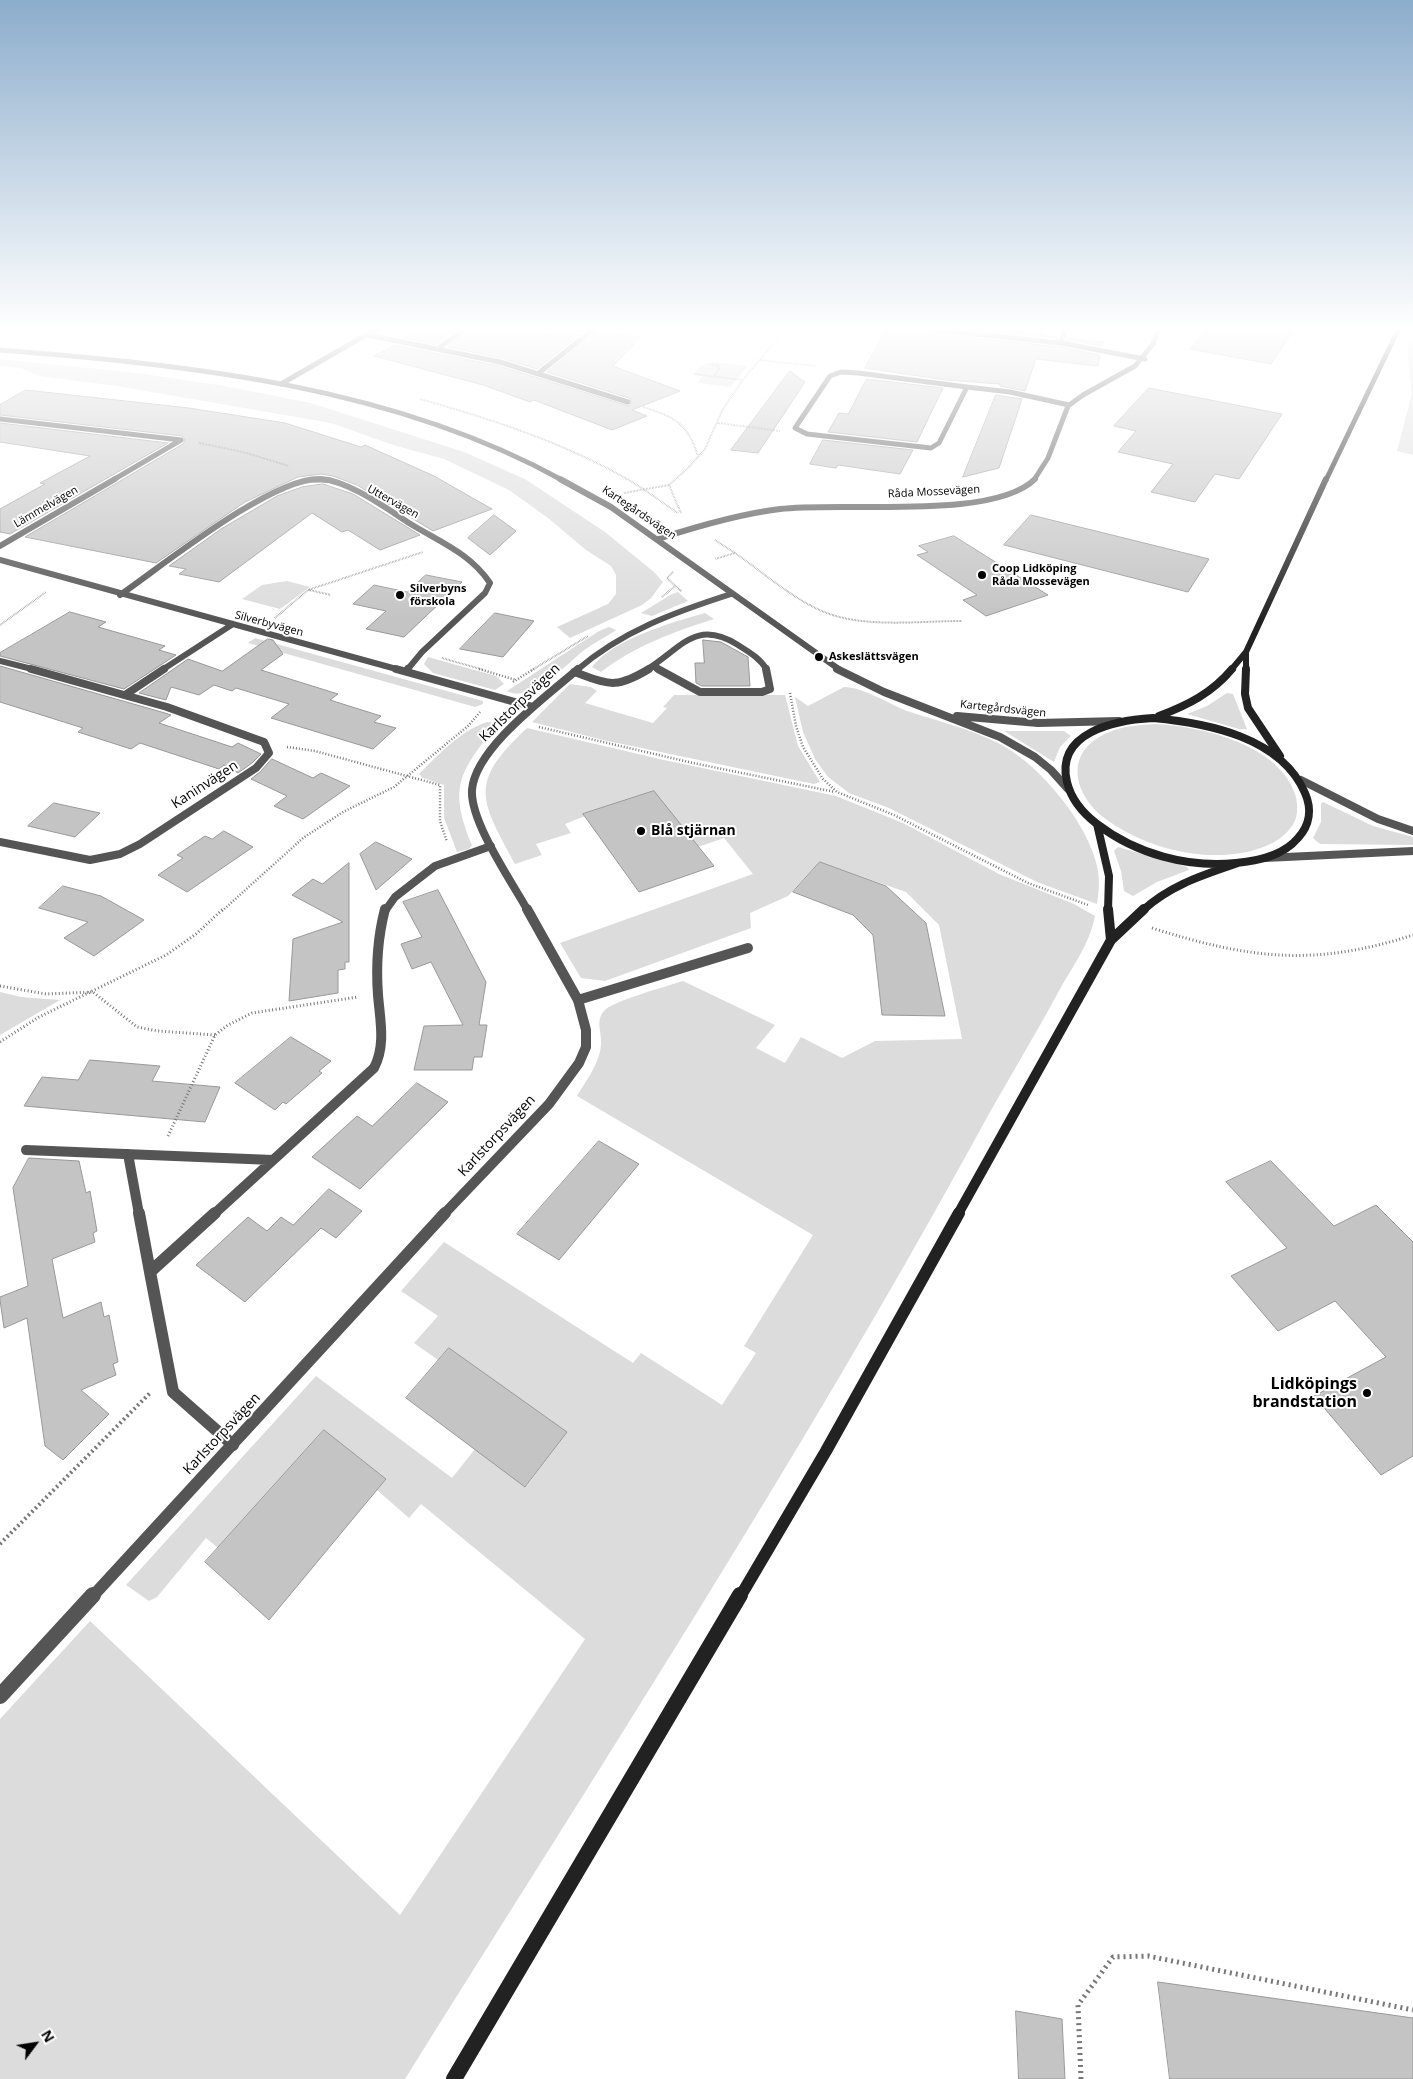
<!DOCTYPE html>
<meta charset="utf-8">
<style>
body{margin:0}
#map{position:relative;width:1413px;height:2079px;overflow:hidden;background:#fff;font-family:"Open Sans",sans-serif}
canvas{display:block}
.north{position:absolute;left:10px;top:2019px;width:50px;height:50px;-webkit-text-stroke:4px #fff;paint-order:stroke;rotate:59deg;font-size:14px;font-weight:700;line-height:20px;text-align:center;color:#000}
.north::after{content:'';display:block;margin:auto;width:18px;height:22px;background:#000;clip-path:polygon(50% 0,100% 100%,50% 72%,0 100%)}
</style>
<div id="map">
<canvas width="1413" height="2079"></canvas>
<div class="north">N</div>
</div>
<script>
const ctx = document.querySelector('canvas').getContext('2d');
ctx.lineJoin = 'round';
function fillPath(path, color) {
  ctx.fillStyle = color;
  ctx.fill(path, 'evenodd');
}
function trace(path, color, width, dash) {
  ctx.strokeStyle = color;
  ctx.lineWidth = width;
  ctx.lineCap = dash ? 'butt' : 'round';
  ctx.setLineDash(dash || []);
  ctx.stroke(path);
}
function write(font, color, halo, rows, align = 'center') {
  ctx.font = font + ' "Open Sans",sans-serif';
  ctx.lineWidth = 4;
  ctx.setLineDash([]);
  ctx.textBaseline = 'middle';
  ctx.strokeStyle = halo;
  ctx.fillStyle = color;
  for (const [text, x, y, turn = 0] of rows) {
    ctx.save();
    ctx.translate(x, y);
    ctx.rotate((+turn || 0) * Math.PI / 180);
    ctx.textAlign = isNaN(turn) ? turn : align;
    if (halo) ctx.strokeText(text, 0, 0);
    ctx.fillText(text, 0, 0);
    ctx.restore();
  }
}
fillPath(new Path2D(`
 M1413,340V455L1397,451L1412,393L1407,349Z
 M0,359L137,373L225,386L311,403L464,452L525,479L605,532L654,572L663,582L651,598L642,605L570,638L557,627L608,604L616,594V575L611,566L586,550L548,518L509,490L444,459L393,445L331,423L117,386L39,376L20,368L0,366Z
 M713,362L748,366L730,387L697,383L703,376L692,375L701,365Z
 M287,581L310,587L280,609L242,599L262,585Z
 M678,592L688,601L652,616L641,613L672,594Z
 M705,613L714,619C673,632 635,646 601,672L592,667C613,639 673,622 705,613Z
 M609,627L616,630C605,638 593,643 583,651C567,664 530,704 507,691L599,631Z
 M255,638L483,701V704L475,707L248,643Z
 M428,657L496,676L504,684L495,690L433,673L424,664Z
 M570,684L591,687L597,691L585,703L653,723L667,708L663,707L674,695H785L798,746L820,782L814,784L603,740L532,722Z
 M844,687C863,687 889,704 907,711C938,721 971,729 1000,744C1040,765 1087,822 1097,866C1100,879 1099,891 1097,904L1037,882L889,808L849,793L828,777L815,759L803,732L795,697L808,706Z
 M1227,693L1233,694L1247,729H1239L1187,714L1207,706Z
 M487,722L498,723C461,771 447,785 472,845L469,849L457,852L444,818V785L423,778L419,774C439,754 460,731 487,722Z
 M1155,724C1201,726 1282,745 1296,797C1298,807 1298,818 1292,826C1282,841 1264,848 1247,852C1199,862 1142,847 1103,817C1072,792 1065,751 1107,733C1122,726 1139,725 1155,724Z
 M527,728L664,760L836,796L903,823L999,874L1074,904L1095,916C1090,943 1073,966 1060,989C1032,1041 1001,1091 973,1143C797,1463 598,1770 405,2079H0V1719L90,1621L400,1915L585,1639L421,1504L409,1518L377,1490L386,1479L324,1430L218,1548L206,1538L157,1597L149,1601L126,1585L316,1376L452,1478L475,1449L526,1487L567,1432L449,1348L438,1360L414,1343L438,1316L401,1291L444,1242L633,1363L641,1353L722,1405L756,1353L744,1346L813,1235L577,1096C586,1081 600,1063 601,1044C602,1032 595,1021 604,1011C612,1001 668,986 683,981L775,1025L756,1048L785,1063L801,1037L842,1058L875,1041L962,1039L939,925L906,892L820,862L788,896L750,913L751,928L605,981L581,978L560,943L753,874L724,838L698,847L654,792L584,814L585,816L565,824L571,833L536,844L542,855L515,864C480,799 468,783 527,728Z
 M1004,731H1064L1071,736L1060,747L1054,762Z
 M1323,802L1373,826L1413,837V845L1320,844L1313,838L1321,822V804Z
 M1118,847L1187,867L1189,870L1157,882L1133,896L1124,891L1121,871L1114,851Z
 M0,992L21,997L60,1000L0,1035Z`), '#dcdcdc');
const building = new Path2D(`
 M418,328H458L436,345L405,338Z
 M470,328H493L548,335L557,328L584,331L537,369L501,358L448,347Z
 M888,328H914L918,332L1060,347L1100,355L1098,366L1036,359L1025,391L1000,386V384L946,380L865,368Z
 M965,328H1043L1041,335L1058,337V338Z
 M1209,328H1296L1271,364L1190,349Z
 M596,332L641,337L613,366L680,391L632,410L647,416L612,430L534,400L530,402L483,385L374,356L395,345L499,366L629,406L632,402L629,398L547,372Z
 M1067,338L1103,342L1102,346L1066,340Z
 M790,371L805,382L758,453L731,450Z
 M867,379L943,388L917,442L828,432L839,413L848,414Z
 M1149,388L1282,414L1239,479L1215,474L1195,502L1151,492L1173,464L1118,452L1136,431L1114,426Z
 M26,390L189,408L285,423L361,447L365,445L434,476L492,509L433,531L357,485L333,476L321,474L298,477L245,502L156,563L25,537L183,444L185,440L182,436L0,415V405Z
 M996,395L1022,399L999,468L963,477Z
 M0,423L168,443L10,534L0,532V509L45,484L40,483L90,456L0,442Z
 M823,440L913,450L900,474L838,465L836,468L810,464Z
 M323,484L353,494L420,535L380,550L348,530L342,532L312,513L219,582L179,574L186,569L169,566L221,529L277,496L302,487Z
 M494,515L516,531L490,555L468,538Z
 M1031,515L1209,559L1188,592L1004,545Z
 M954,536L1048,595L986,616L963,600L977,595L917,555L928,552L919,546Z
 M426,575L462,582L404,637L366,629L386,611L353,604L374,585L407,592Z
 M70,612L106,622L98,627L165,646L159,650L176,655L124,689L0,656V653Z
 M495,613L534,621L503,657L460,649Z
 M268,639L273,640L283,654L261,670L338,694L330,700L381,716L374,722L396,728L373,749L271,718L289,704L236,688L232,691L214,685L199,695L171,687L166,700L139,693L188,659L222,671Z
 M703,640L721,642L748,657L750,686H702L696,683L695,663H704Z
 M0,666L165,713L171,715L159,723L232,747L238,743L261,754L252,763L238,773L224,765L219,769L140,743L131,749L78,732L83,728L0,702Z
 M272,759L313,778L321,773L350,786L303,819L274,806L287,796L251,779L260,772Z
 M654,791L714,866L639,892L583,814Z
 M54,803L100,813L75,837L28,826Z
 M224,831L253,847L187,892L158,875L183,858L177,855L205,836L212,839Z
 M376,842L412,859L376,890L360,854Z
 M820,862L886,886L926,923L945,1016L882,1015L873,935L853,915L793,892Z
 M349,863V962H345V969L338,970V993L289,1001L293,939L343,922L292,895L313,879L322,884Z
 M63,886L101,896L144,920L94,956L64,938L88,922L39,908Z
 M438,890L486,982L479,1025H487L482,1057H474L472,1070H414L424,1026L463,1025L431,962L412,969L401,944L422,937L403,902Z
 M291,1037L331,1061L319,1071L322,1073L286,1104L283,1102L275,1110L235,1083Z
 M90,1060L160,1066L152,1081L220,1087L205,1122L24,1106L42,1077L78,1080Z
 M417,1083L448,1102L360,1189L312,1157L357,1116L372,1126Z
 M599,1141L639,1164L559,1260L517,1234Z
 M29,1158L79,1161L86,1193L90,1191L97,1231L93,1233L95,1242L52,1259L63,1318L101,1302L104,1317L109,1315L118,1362L113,1364L116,1375L81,1390L109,1414L63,1460L45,1446L27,1318L4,1328L0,1300V1297L28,1286L13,1188Z
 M1271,1161L1334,1226L1376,1205L1413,1242V1456L1381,1475L1314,1396L1386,1357L1335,1301L1278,1331L1231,1276L1287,1248L1226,1182Z
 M329,1189L362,1211L336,1238L321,1228L245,1302L196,1265L248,1217L267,1231L281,1217L293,1225Z
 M449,1348L567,1432L525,1487L406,1398Z
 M324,1430L386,1479L269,1620L205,1562Z
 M1158,1982L1413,2018V2079H1170Z
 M1016,2011L1062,2019L1065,2079H1019Z`);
fillPath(building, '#c4c4c4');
trace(building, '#999', 1);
trace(new Path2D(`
 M321,328L338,330
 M760,360L816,366
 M712,364L718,366L719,369L714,376
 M695,374L742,380
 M420,399C491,419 562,442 627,479C645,489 661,502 678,513
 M643,407C675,417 687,423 698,456
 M718,423L780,431
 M199,443L243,452L289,466
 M669,485L681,513
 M624,493L669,485L688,468L705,449L722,411L742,381L786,328
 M715,540L735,553L715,559
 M735,553C764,573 802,607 836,616C873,627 923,621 962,621
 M673,572L667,578L681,591
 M309,590L331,595
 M662,597L675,586
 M275,618L308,590L423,552
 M0,625L46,592
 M442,658L484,670
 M532,670L588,636`), '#777', 2, [0.5, 1]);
trace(new Path2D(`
 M479,669L516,680
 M513,682L534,669
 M790,693L796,726L803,747L823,779L837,792L894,815L1028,883L1088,905
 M539,727L693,763L835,792
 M287,747L315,751L440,785V821L447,842
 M222,911L303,838L343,812L394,787L468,726L480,712`), '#777', 2.5, [1, 2]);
trace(new Path2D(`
 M1152,928C1250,959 1314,967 1413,935
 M0,986L46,994L93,992L137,1027L158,1031L215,1035
 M0,1042L39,1017L166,955L196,934L223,909
 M168,1136L215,1035L228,1025L252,1013L358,997`), '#777', 3, [1, 2.5]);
trace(new Path2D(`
 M0,1544L151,1392`), '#777', 4, [2, 3]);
trace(new Path2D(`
 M1081,2079L1078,2005L1113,1957L1148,1956L1413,2010`), '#777', 5, [2, 4]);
trace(new Path2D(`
 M654,667L660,670
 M646,670C681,649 695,618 738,645C749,652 760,658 767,670`), '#555', 6);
trace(new Path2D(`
 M658,669L700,692H762L770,689L766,669
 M574,672C609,684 614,690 649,669
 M385,911L395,897L435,866L491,846`), '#555', 8);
trace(new Path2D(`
 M578,1000L748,948
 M26,1150L273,1160
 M128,1154L139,1214
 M214,1214L374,1068C386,1045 380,1020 378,995C376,968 378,936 385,909`), '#555', 10);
trace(new Path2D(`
 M139,1213L150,1272
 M215,1213L150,1272L173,1392L233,1445`), '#555', 12);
trace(new Path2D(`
 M918,328L1061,343L1145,359
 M368,335L500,362L628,402
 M1061,343L1065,328
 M440,347L466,328
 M540,372L595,328
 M841,372L858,373L967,387L939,443L931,448L807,434L795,428L830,376Z
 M281,384L378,328
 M967,387L1010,392L1069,405
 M0,419L181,440
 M113,480L181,440
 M311,480H325
 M1034,480L1048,458L1068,406L1083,395L1135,366L1153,344L1159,328`), '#555', 5);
trace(new Path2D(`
 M658,539C698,526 739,514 780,509C841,501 993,521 1035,479
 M0,546L115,479
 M0,560L400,670
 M120,595C162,566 273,476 321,479C349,481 386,508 409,523C438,541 470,553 490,583L485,593L422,652L407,670
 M0,661L36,670
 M162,670L233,624
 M577,670C622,631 675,612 731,594`), '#555', 6);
trace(new Path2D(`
 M396,669L533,707
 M407,671L408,669
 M125,695L164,669
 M0,842L90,860L120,854L140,844L256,768L269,753L264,742L167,707L31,669
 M528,911C512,882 470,822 472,790C475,748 547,696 578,669`), '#555', 8);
trace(new Path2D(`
 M444,1214L549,1104L579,1063L586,1047V1030L578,1000L527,909`), '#555', 10);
trace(new Path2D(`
 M92,1597L445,1213`), '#555', 12);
trace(new Path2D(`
 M0,1696L93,1595`), '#555', 16);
trace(new Path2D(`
 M0,350C190,365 392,386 562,480`), '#555', 5);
trace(new Path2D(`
 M560,479L611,507L840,670`), '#555', 6);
trace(new Path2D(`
 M837,669L884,692L1000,737L1035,757L1051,770L1068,789
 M957,716L1038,723L1119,721
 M1301,780L1378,819L1413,831
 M1265,858L1413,851`), '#555', 8);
trace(new Path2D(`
 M1326,480L1399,328`), '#222', 5);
trace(new Path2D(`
 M1231,670L1246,652L1326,479
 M1246,670V653`), '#222', 6);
trace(new Path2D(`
 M1246,669L1245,694L1248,708L1280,756
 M1159,716C1188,705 1212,693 1232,669
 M1153,718C1207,723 1281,737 1305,793C1312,809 1310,825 1298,838C1283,856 1258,861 1236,863C1188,868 1136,854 1097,824C1084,814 1071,799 1067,782C1055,732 1116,720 1153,718Z
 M1097,824L1109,876L1108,911
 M1142,911C1170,885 1203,875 1238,863`), '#222', 8);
trace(new Path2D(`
 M1108,909L1111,940
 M958,1214L1111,940L1144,909`), '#222', 10);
trace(new Path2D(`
 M740,1597L826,1451L959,1213`), '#222', 12);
trace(new Path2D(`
 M454,2079L740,1595`), '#222', 16);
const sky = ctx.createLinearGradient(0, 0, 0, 620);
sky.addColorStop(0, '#8cadcc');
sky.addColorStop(0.53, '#fff');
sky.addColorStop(1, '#ffffff00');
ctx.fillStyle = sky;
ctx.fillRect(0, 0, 1413, 620);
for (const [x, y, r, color] of [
 [982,575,5,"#000"],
 [400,595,5,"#000"],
 [819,657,5,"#000"],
 [641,831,5,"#000"],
 [1367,1393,5,"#000"]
]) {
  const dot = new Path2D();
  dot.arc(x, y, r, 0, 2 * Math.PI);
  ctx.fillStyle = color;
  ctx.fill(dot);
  trace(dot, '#fff', 2);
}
write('11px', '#000', '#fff', [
 ["Råda Mossevägen",934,492,-3],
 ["Uttervägen",393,502,29],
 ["Lämmelvägen",46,507,-30],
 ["Kartegårdsvägen",639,513,34],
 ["Silverbyvägen",269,624,15],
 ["Kartegårdsvägen",1003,709,6]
]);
write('bold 11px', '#000', '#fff', [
 ["Coop Lidköping",992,569],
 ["Råda Mossevägen",992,582],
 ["Silverbyns",410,589],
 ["förskola",410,602],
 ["Askeslättsvägen",829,657]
], 'left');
write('14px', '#000', '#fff', [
 ["Karlstorpsvägen",520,703,-44],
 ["Kaninvägen",205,785,-33],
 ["Karlstorpsvägen",497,1136,-47],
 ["Karlstorpsvägen",222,1434,-47]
]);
write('bold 14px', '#000', '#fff', [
 ["Blå stjärnan",651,831]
], 'left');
write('bold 16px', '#000', '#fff', [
 ["Lidköpings",1357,1384],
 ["brandstation",1357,1402]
], 'right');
</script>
